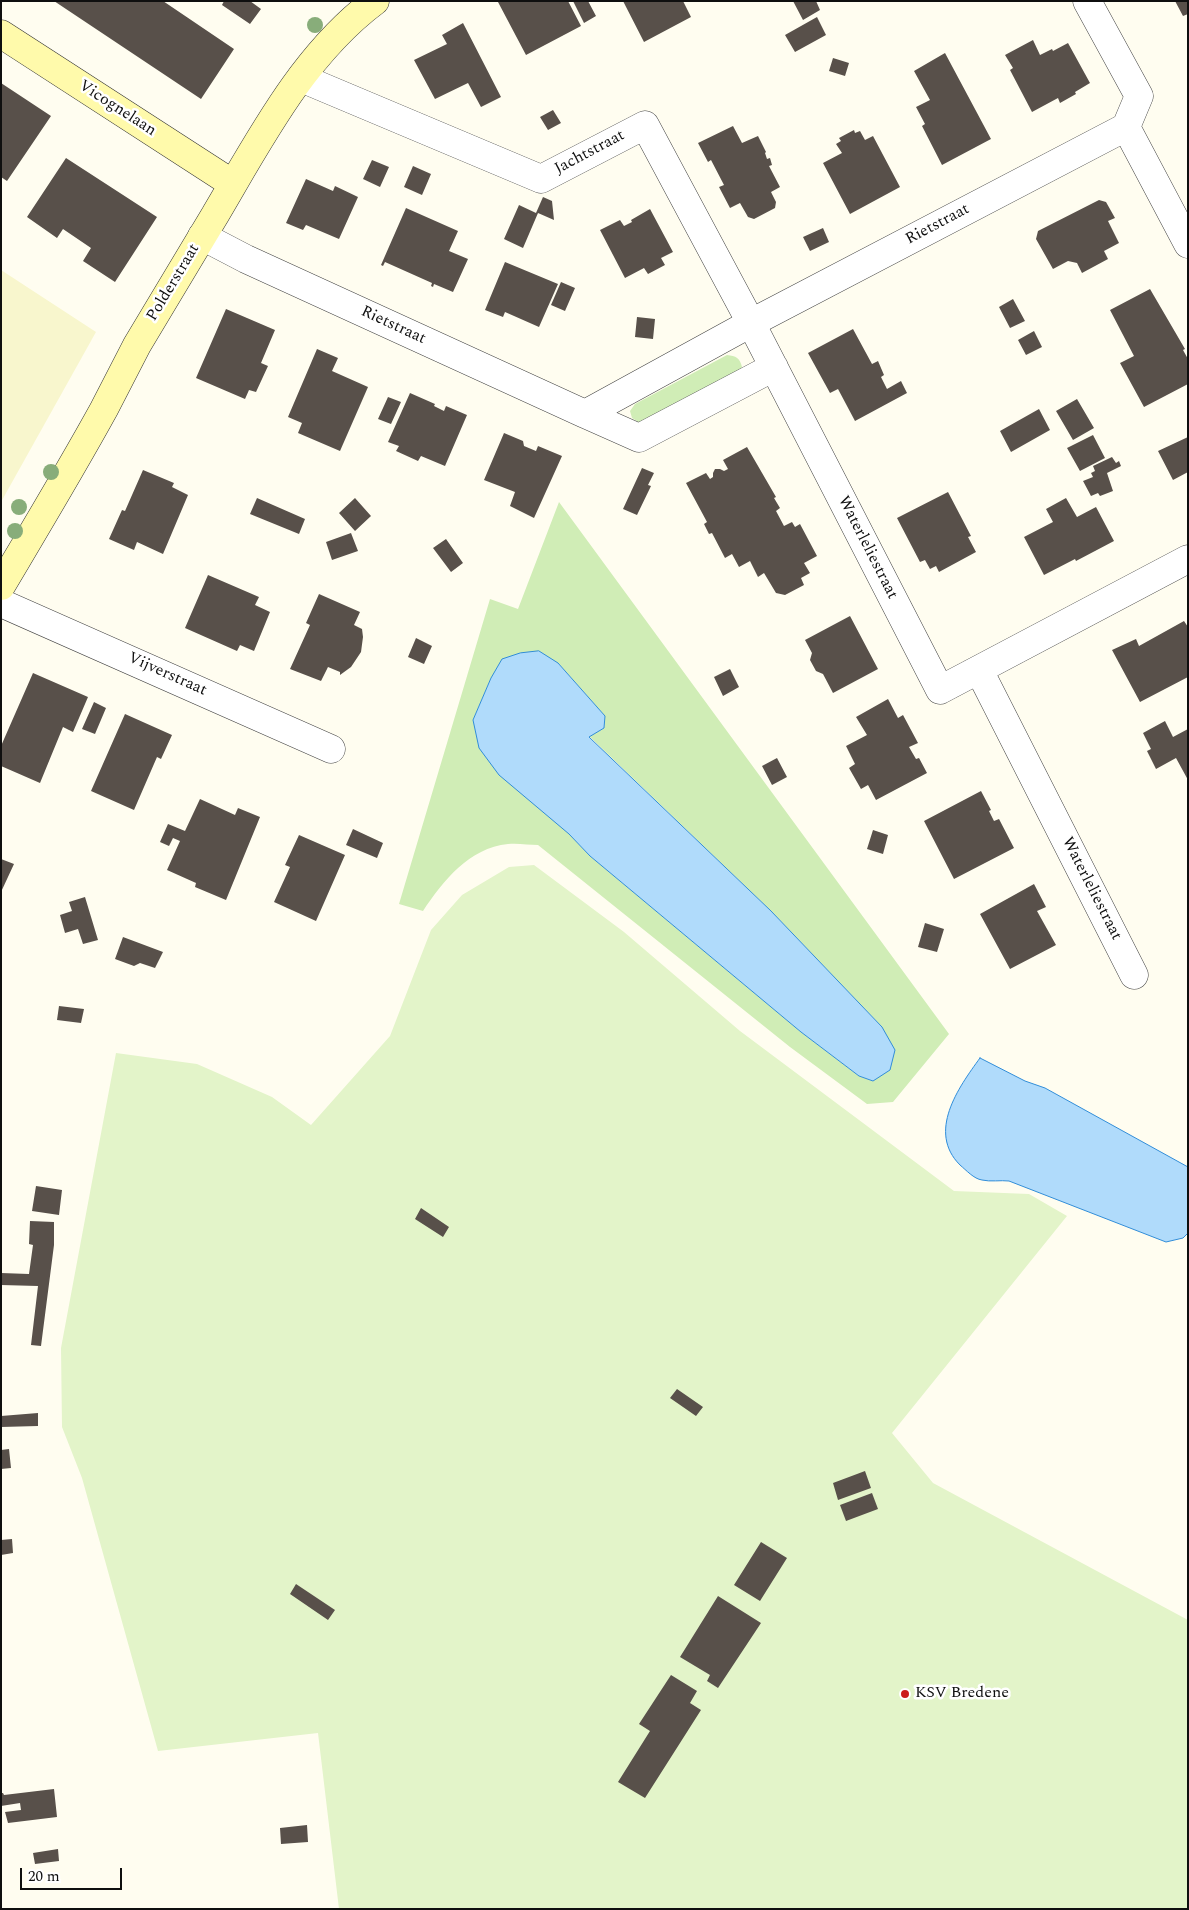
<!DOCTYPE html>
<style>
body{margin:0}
#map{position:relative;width:1189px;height:1910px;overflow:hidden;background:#fffdf0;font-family:Spectral,serif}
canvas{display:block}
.frame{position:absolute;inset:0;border:2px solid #0f0f0f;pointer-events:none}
.scale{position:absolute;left:20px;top:1868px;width:102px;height:22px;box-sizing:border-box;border:2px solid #0f0f0f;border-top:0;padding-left:6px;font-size:15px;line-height:18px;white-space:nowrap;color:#0f0f0f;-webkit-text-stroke:4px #fff;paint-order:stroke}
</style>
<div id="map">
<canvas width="1189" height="1910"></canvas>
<div class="frame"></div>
<div class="scale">20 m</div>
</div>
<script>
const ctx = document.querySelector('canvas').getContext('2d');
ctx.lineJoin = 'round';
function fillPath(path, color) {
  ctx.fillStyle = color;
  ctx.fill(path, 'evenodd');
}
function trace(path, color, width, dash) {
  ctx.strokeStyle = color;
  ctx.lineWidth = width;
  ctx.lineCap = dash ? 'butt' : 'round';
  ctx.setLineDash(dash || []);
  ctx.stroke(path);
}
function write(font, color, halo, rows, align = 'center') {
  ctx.font = font + ' Spectral,serif';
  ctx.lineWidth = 5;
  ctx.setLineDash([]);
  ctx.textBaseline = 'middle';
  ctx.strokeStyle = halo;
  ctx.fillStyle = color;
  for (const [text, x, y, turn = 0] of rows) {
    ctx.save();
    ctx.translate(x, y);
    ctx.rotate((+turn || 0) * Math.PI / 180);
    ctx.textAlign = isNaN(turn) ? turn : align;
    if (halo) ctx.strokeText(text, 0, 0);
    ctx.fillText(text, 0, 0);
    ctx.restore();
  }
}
fillPath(new Path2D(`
 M1,270L96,332L1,502Z`), '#f8f6cd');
fillPath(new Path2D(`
 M727,355C736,356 740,358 742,367L737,375L643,425L632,418L630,411L635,404Z
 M559,502L949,1034L893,1102L867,1104L790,1047L538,845C529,845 518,843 508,844C469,848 443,881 423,911L399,904L490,599L518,609ZM558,663L605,716L604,728L589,736L771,911L882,1027L873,1081L859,1076L801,1032L590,856L569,834L473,720L491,678Z`), '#d0edb6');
fillPath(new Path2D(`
 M534,865L624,932L740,1031L954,1191L1029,1194L1067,1216L892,1433L933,1483L1188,1620V1909H339L318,1733L158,1751L82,1478L62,1427L61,1348L116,1053L197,1064L272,1097L311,1125L390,1036L431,930L462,895L509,867Z`), '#e3f4c9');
const water = new Path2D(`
 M539,651L558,663L605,716L604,728L589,737L771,911L882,1027L895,1050L890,1070L873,1081L859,1076L801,1032L590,856L569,834L499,775L479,748L473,720L491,678L502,659L520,653Z
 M980,1058L1025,1081L1045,1088L1188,1167V1233L1183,1238L1166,1242L1009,1181C1001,1180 990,1182 982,1180C974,1179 966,1170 960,1165C927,1132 958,1088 980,1058Z`);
fillPath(water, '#b0dbfb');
trace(water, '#318dd8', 1);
fillPath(new Path2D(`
 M54,1H163L234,49L201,99Z
 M224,1H250L261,9L250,24L222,5Z
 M499,1H568L581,26L526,55L498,2Z
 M573,1H588L596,16L584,23Z
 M623,1H683L691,17L644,42Z
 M793,1H816L820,10L803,20Z
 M1175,1H1188V14L1183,16Z
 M817,17L826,35L795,52L785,35Z
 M463,23L501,97L481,107L468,83L435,99L414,60L447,44L442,35Z
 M1033,40L1040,55L1052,49L1053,51L1068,43L1090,83L1075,92L1076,94L1060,103L1058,98L1032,112L1010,70L1013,68L1005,55Z
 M945,53L991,139L942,165L922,126L925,124L916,107L930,100L914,71Z
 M833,58L849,63L845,76L829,71Z
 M1,83L51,116L7,181L1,177Z
 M553,110L561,123L548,130L540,117Z
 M733,126L742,143L758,136L766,152L765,153L767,159L770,158L772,165L769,166L780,187L771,192L776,202L775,208L754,219L748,217L740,203L730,208L719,187L724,185L711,160L708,162L698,143Z
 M854,130L855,133L860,131L865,140L873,136L900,187L850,214L823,163L842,153L836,144L841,141L839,138Z
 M66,158L157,217L115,282L83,261L91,248L63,229L57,238L27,217Z
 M372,160L389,167L380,187L363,179Z
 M413,166L431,174L422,195L404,187Z
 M306,179L333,191L335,186L358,197L339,239L306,225L303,230L286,223Z
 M543,197L552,201L554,220L538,213L523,248L504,239L519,205L536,213Z
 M1099,200L1106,202L1115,218L1108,221L1119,243L1104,251L1108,259L1082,273L1077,263L1068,261L1053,269L1036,239L1038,231Z
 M406,208L458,231L449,251L468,259L453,292L434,284L433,287L431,286L432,283L385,262L383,266L381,265Z
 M650,209L673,252L661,258L665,265L648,274L644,268L625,278L600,230L620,220L624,226L632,222L631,220Z
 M823,228L829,242L810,251L803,237Z
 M505,262L558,284L539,327L505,312L503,317L485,310Z
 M561,282L575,288L565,311L551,305Z
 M1150,289L1185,349L1183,350L1188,359V384L1144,407L1120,363L1134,356L1110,310Z
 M1013,299L1025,321L1010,328L999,307Z
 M226,309L275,330L261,363L268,366L256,392L249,390L245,399L196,378Z
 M637,317L655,319L653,339L635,337Z
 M853,329L872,364L878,361L884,375L881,377L887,389L901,381L907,393L855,421L838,389L830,393L808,353Z
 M1034,331L1042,347L1026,355L1018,340Z
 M317,349L338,358L332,371L368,387L340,451L298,433L302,423L288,417Z
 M410,393L435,404L434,406L444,411L446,406L467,415L445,466L421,456L418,461L396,451L399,446L388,442Z
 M388,397L401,402L391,424L378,419Z
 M1077,399L1094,428L1073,440L1056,411Z
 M1039,409L1050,430L1011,452L1000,431Z
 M504,433L523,441L524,446L536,451L538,446L562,456L534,518L510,506L515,492L484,480Z
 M1093,435L1105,458L1080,471L1067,448Z
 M1188,437V472L1173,480L1158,451Z
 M747,447L776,497L774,498L780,508L776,511L784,526L792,522L795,527L800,524L817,556L804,563L810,573L801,578L804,585L785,595L776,593L764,573L758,577L750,561L739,567L732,554L725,558L712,533L709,534L704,524L707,522L686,483L706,473L710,479L713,477V473L715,469H720L724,471L728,469L723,460Z
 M1112,457L1116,463L1119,461L1121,466L1107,473L1113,491L1100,496L1098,493L1091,496L1083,481L1093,477L1091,473L1095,471L1093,466Z
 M642,468L654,473L648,485L651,486L637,515L623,509Z
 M143,470L174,483L172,487L188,495L163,554L137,542L134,550L109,539L122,510L125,511Z
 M948,492L971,536L968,537L976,552L939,572L936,566L930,569L925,560L920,562L897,518Z
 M257,498L305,519L299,534L250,514Z
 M355,498L371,516L355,531L339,513Z
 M1066,498L1077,517L1096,507L1114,541L1076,561L1075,559L1044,575L1024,537L1053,522L1046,509Z
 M351,533L358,551L332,560L326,542Z
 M446,539L463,563L451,572L433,548Z
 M208,575L259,597L255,605L270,612L254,651L240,645L237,651L185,628Z
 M319,594L360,612L354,625L362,629L363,637L361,652L351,667L340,675V672L328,667L321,681L290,669L310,625L306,623Z
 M850,616L878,669L833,693L823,674L816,671L810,660L812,653L805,640Z
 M1184,621L1188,627V677L1140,702L1112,650L1136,639L1139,646Z
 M416,638L432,646L424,664L408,657Z
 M730,669L739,687L723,696L714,677Z
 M33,673L88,697L73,732L63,727L40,783L1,766V746Z
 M888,699L898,718L903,715L918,743L909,747L916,759L919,758L927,773L876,800L868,785L861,789L849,768L855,764L846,746L867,735L856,717Z
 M94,702L106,708L95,734L82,729Z
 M125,714L172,735L161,759L157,757L134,810L91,791Z
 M1165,721L1173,737L1188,729V780L1176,758L1156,769L1147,751L1151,749L1143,733Z
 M777,758L787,777L772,785L762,766Z
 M981,791L991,810L989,811L994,821L999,819L1014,848L954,879L924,821Z
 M200,799L235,815L238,808L260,817L226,900L195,887L196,883L167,870L180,841L173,838L169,846L160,842L168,824L185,831Z
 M353,829L383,843L377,858L346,845Z
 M873,830L888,835L883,854L867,849Z
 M299,835L345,855L316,921L274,902L290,867L285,865Z
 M1,859L14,864L1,892Z
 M1034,884L1046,907L1037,911L1056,945L1010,969L980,914Z
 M85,897L98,940L83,944L78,929L65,933L60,915L72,911L69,902Z
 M925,923L944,929L937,952L918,947Z
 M123,937L163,952L155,968L140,963L134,966L115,959Z
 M59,1006L84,1009L81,1023L57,1020Z
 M36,1186L62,1190L59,1215L32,1211Z
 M421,1208L449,1227L443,1237L415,1219Z
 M30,1221L54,1222V1245L41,1346L31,1345L38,1286L1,1285V1273L29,1274L33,1245L29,1244Z
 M677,1389L703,1407L696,1416L670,1398Z
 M38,1413V1426L1,1427V1416Z
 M9,1449L11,1468L1,1469V1450Z
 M865,1471L871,1488L838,1500L833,1483Z
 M872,1493L878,1509L846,1521L840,1505Z
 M12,1539L13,1553L1,1555V1540Z
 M761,1542L787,1558L760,1601L734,1585Z
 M296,1584L335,1610L328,1620L290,1594Z
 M718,1596L761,1623L718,1688L707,1681L710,1675L680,1657Z
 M671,1675L697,1691L690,1703L701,1710L645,1798L618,1782L650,1731L639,1724Z
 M54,1789L57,1817L8,1823L5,1812L21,1810L20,1803L1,1806V1793H3L4,1795Z
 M307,1825L308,1842L281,1844L280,1828Z
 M58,1849L59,1861L35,1864L33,1853Z`), '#58504a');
const street = new Path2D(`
 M1087,1L1139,96L1126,127L1188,244
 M301,78L541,179L645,125L751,323L940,690L1188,559
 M202,236L246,259L585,414L751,323L1126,127
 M585,414L639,438L774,367
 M1,603L331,749
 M979,670L1134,975`);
const secondary = new Path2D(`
 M1,34L233,184
 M1,586C36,527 71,469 104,409C115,388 126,366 137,345C163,301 189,258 215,215C260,139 303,55 375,1`);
trace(street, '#424242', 29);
trace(secondary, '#313131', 29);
trace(street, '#fff', 28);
trace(secondary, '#fffaab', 28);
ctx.fillStyle = '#88ad7a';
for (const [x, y] of [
 [315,25],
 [51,472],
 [19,507],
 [15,531]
]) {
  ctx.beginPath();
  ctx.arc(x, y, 8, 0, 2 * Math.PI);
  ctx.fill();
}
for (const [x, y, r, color] of [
 [905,1694,5,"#cb1b1a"]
]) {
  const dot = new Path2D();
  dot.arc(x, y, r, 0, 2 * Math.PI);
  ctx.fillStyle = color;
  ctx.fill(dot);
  trace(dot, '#fff', 2);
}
write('16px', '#0f0f0f', '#fff', [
 ["Vicognelaan",117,109,33],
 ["Jachtstraat",590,153,-28],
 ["Rietstraat",938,225,-28],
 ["Polderstraat",174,283,-59],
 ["Rietstraat",393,326,25],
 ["Waterleliestraat",867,548,63],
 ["Vijverstraat",167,675,24],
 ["Waterleliestraat",1091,889,63]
]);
write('16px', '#0f0f0f', '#fff', [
 ["KSV Bredene",915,1694]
], 'left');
</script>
